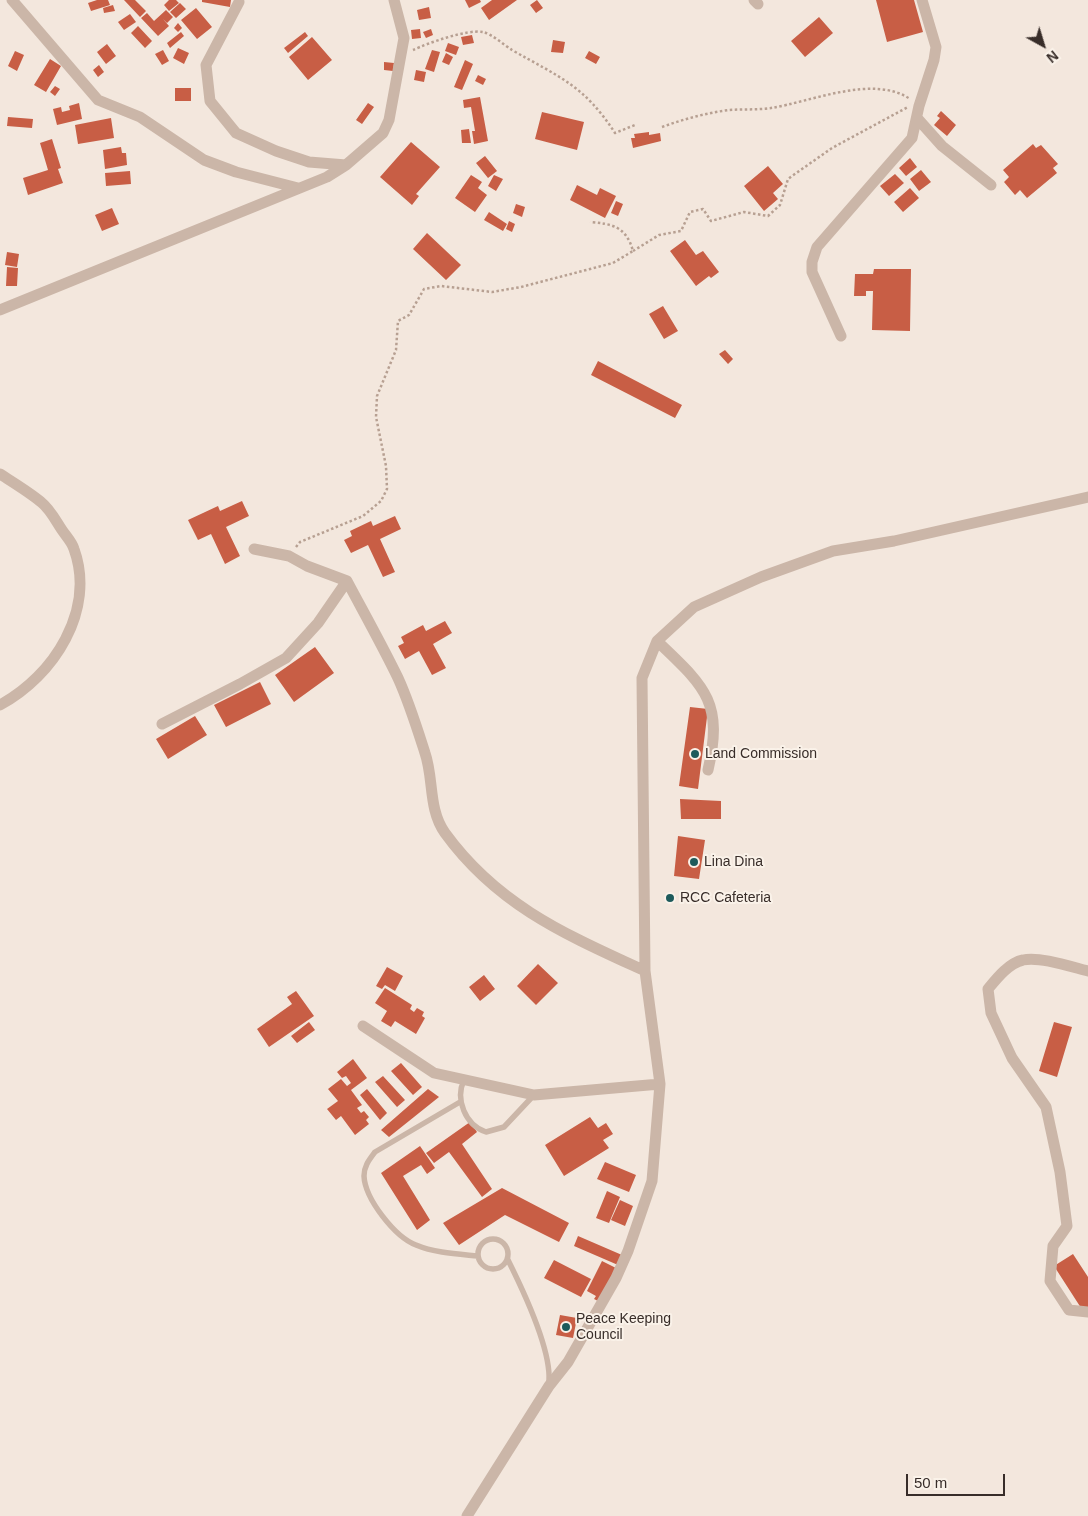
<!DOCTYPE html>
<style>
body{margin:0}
#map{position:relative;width:1088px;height:1516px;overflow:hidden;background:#f3e7dd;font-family:Helvetica,sans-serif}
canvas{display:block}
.north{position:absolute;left:1018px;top:20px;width:50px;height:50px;-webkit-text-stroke:4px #faf2e9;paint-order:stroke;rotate:141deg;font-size:14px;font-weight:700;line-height:20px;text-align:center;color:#382d29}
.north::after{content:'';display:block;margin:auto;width:18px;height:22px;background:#382d29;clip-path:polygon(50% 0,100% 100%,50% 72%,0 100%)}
.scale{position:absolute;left:906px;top:1474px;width:99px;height:22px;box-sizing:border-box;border:2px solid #382d29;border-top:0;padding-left:6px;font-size:15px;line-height:18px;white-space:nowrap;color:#382d29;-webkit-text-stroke:4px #faf2e9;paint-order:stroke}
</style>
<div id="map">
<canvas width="1088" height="1516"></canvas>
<div class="north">N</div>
<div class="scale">50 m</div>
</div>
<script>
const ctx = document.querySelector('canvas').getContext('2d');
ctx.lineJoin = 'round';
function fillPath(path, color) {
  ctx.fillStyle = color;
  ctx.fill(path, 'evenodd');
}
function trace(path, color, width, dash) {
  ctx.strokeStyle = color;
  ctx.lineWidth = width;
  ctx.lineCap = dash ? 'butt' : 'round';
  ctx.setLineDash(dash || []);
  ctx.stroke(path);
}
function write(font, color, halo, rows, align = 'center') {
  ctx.font = font + ' Helvetica,sans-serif';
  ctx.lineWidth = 4;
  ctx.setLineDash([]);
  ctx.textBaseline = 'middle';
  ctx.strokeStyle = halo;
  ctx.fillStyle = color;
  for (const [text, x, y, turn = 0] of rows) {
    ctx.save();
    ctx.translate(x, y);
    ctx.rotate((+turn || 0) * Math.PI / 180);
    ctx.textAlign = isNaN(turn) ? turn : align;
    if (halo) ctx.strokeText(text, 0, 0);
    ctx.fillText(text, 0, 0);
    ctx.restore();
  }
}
fillPath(new Path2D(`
 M97,0H108L110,5L91,11L88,3Z
 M124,0H135L146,11L140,17Z
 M169,0H176L179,3L169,11L164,5Z
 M202,0H231L230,7L202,2Z
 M465,0H480L481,2L469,8Z
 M492,0H517L489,20L481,8Z
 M537,0L543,8L536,13L530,5Z
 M876,0H914L923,32L887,42Z
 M180,3L186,9L176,18L170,12Z
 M113,5L115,11L104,13L103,8Z
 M429,7L431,18L419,20L417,10Z
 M196,8L212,27L197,39L181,20Z
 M166,10L173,17L167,23L163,19L169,26L158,36L141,18L147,13L154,21Z
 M130,14L136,22L124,30L118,22Z
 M819,17L833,33L805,57L791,41Z
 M178,23L182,28L178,32L174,28Z
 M138,26L152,41L145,48L131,33Z
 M420,29L421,38L412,39L411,30Z
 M431,29L433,35L426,38L423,32Z
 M181,32L184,36L170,48L167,43Z
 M305,32L308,36L288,53L284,48Z
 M472,35L474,43L463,45L461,37Z
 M312,37L332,60L308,80L289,57Z
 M553,40L565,42L563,53L551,52Z
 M448,43L459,47L456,55L445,51Z
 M107,44L116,56L106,64L97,52Z
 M178,48L189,53L184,64L173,58Z
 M163,50L169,61L162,65L155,54Z
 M432,50L440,52L434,72L425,69Z
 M15,51L24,55L17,71L8,66Z
 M589,51L600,57L596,64L585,58Z
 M446,53L453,57L449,65L442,62Z
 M50,59L61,66L46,92L34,85Z
 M465,60L473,64L462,90L454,87Z
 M384,62L394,63L393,71L384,70Z
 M99,65L104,72L98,77L93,70Z
 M416,70L426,72L424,82L414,80Z
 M478,75L486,79L483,85L475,81Z
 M55,86L60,89L55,96L50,92Z
 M175,88H191V101H175Z
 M480,97L488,141L474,144L472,131H475L471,107L464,108L463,100Z
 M79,103L82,119L57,125L53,109L61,107L62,112L70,110L69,106Z
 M368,103L374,107L362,124L356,120Z
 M941,111L956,125L947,136L934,125L940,118L937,116Z
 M542,112L584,122L577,150L535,139Z
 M8,117L33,119L32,128L7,126Z
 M111,118L114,138L78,144L75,125Z
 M469,129L471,143H462L461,130Z
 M649,132V135L660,133L661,141L633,148L631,138H635L634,134Z
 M52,139L61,168L58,169L63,183L28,195L23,178L48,170L40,143Z
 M411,142L440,167L416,194L419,196L412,205L380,177Z
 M1033,144L1036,148L1041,145L1058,164L1053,168L1057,173L1027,198L1020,190L1015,195L1004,182L1009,177L1003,170Z
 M121,147L122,153H126L127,165L105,169L103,150Z
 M485,156L497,171L488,178L476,163Z
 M910,158L917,167L906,176L899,168Z
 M768,166L783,184L773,193L778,199L764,211L744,186Z
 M921,170L931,182L919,191L910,179Z
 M130,171L131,184L106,186L105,173Z
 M895,174L904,183L889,196L880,186Z
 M471,175L482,182L478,188L487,195L475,212L455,198Z
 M494,175L503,179L496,191L488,186Z
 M577,185L597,195L600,188L616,196L605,218L570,200Z
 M910,188L919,198L903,212L894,202Z
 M616,201L623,204L618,216L611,213Z
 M516,204L525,207L522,217L513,213Z
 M112,208L119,224L102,231L95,215Z
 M489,212L507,224L503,231L484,220Z
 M509,221L515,224L512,232L506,229Z
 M427,233L461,265L446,280L413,249Z
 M685,240L696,255L703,251L719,272L711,278L709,276L696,286L670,251Z
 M7,252L19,254L17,267L5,265Z
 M7,267L18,268L17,286H6Z
 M874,269H911L910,331L872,330L873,291H866V296H854L855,274H873Z
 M663,306L678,331L664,339L649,314Z
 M725,350L733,359L728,364L719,354Z
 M598,361L682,405L675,418L591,375Z
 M242,501L249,516L226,527L240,556L225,564L211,534L198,540L188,520L218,506L220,511Z
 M395,516L401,529L380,539L395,572L383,577L368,545L351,553L344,540L352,536L350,531L371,521L373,526Z
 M445,621L452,633L433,644L446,668L432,675L419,651L405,659L398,646L404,643L401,637L423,625L426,631Z
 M315,647L334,673L294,702L275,675Z
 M260,682L271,704L226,727L214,705Z
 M690,707L708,709L698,789L679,786Z
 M195,716L207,735L168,759L156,739Z
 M680,799L721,801V819H681Z
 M678,836L705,840L699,879L674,876Z
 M538,964L558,983L536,1005L517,986Z
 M387,967L403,976L395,991L385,985L382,989L376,986Z
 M484,975L495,989L480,1001L469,987Z
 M385,988L412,1005L410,1009L414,1012L417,1008L424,1012L422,1016L425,1018L416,1034L395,1021L391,1027L381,1021L387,1011L375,1003Z
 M296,991L314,1016L269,1047L257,1029L292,1004L287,997Z
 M309,1022L315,1030L297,1043L291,1036Z
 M1054,1022L1072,1027L1057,1077L1039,1071Z
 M353,1059L367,1078L351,1090L362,1105L357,1108L361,1113L364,1111L369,1117L366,1120L369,1124L355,1135L341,1116L336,1120L327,1109L338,1101L328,1089L341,1079L347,1086L351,1083L346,1076L342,1078L337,1072Z
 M401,1063L422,1087L413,1095L391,1071Z
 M383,1076L405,1100L397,1107L375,1082Z
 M367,1089L387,1113L380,1120L360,1095Z
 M428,1089L439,1097L389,1137L381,1130Z
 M590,1117L598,1128L606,1123L613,1134L603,1140L609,1148L564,1176L545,1145Z
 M470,1122L477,1132L462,1144L492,1189L482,1197L449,1152L434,1163L426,1153Z
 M420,1146L435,1168L427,1174L421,1165L403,1176L430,1220L417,1230L381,1173Z
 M605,1162L636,1175L629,1192L597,1179Z
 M502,1188L569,1223L559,1242L505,1215L459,1245L443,1223Z
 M607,1191L620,1197L609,1223L596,1218Z
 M620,1200L633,1206L625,1226L611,1220Z
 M578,1236L622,1255L618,1265L574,1246Z
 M1073,1254L1088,1277V1307L1083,1311L1054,1266Z
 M554,1260L591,1279L581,1297L544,1278Z
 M602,1261L616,1268L598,1301L594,1299L596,1296L587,1291Z
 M560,1315L577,1318L573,1338L556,1335Z`), '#c85e45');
trace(new Path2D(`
 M413,50C428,43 467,29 483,32C492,34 504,45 512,50C559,77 584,85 615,133L635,125
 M662,127C684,119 706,113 729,110C743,109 757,110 771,108C810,102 874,74 910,99
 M633,251L659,235L681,231L690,212L703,209L711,221L744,212L768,216L780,205L788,179L792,176L832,148L908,107
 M296,547L300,542L363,516L381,501L387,489L386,466L376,417L377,396L396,350L398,321L409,315L424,289L441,286L492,292L521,287L613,263L633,251C626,226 612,224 590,222`), '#b7a092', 2.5, [2.5, 2.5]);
trace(new Path2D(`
 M464,1080C455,1099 465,1125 486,1132L504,1127L534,1095
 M460,1102L375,1152C369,1160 364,1166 364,1176C365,1199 395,1237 416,1245C435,1253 458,1254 478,1256
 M478 1254a15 15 0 1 1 30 0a15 15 0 1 1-30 0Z
 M508,1260C523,1290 551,1349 549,1381`), '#cbb6a8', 5.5);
trace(new Path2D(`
 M12,0L98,100L140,117L204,160L236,172L298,188
 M754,0L758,4
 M239,2L206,65L210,101L236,133L276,151L309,162L346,165
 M917,118L942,146L991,185
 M0,310L327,177L346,165L383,133L389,120L404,38L394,0
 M841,336L812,272V262L817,247L912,138L919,106L934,60L936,47L922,0
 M0,474C14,483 29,492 41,502C50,509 56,521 62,530C66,536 72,542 74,549C96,610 54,676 0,705
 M254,549L289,556L307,566L347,581C364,613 382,645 398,678C409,702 417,728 425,753C434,779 428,809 445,833C498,906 567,935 645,971
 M657,641C704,686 724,701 708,770
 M162,724L240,684L286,658L318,623L347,581
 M1088,971C1072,967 1039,956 1023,960C1009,963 997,978 988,989L991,1013L1012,1058L1046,1107L1060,1172L1067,1226L1053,1246L1050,1281L1069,1310L1088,1312
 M363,1026L434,1073L534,1095L660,1084
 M467,1516L549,1386L568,1362L616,1278L628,1251L652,1181L660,1084L645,971L642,678L657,641L694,607L761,577L833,551L894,541L1088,497`), '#cbb6a8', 11);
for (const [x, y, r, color] of [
 [695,754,5,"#1d5a5b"],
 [694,862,5,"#1d5a5b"],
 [670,898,5,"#1d5a5b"],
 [566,1327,5,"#1d5a5b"]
]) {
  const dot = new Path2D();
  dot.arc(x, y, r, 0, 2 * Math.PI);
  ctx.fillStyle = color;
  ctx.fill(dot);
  trace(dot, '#faf2e9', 2);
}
write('14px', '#382d29', '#faf2e9', [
 ["Land Commission",705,754],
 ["Lina Dina",704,862],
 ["RCC Cafeteria",680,898],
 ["Peace Keeping",576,1319],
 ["Council",576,1335]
], 'left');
</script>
